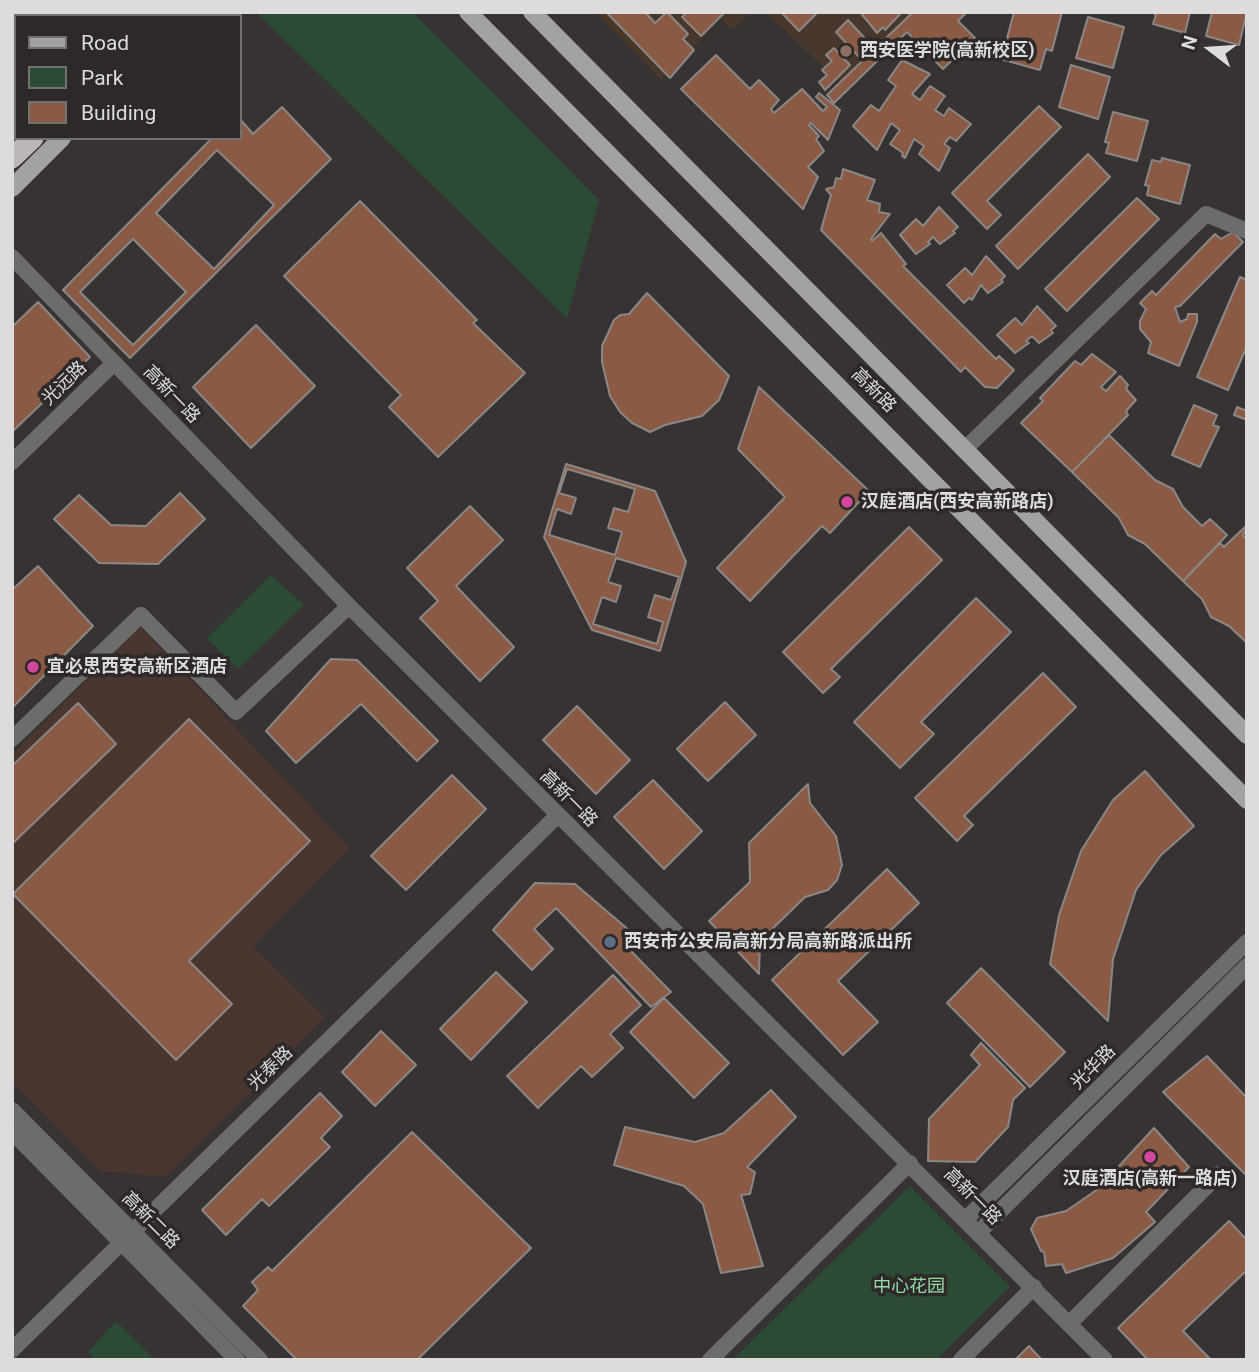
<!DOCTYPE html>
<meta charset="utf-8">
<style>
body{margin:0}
#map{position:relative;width:1259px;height:1372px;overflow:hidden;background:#363332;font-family:Roboto,sans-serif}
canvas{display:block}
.frame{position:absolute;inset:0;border:14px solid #dddbdb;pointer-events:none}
.legend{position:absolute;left:14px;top:14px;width:228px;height:126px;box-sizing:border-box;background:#2c2928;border:2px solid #737070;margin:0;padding:9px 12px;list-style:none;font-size:21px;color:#dddbdb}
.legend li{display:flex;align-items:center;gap:14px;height:35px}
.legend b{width:35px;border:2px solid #737070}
.north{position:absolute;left:1175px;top:14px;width:70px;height:70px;-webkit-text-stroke:5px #2c2928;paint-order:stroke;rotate:287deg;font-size:19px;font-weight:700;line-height:28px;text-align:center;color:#dddbdb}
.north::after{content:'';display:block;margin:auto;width:24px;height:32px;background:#dddbdb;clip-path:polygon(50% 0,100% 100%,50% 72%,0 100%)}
</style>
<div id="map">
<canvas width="1259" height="1372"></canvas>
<div class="frame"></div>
<ul class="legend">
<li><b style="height:9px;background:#a4a1a1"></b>Road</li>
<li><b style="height:19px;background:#2c4b36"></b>Park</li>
<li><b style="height:19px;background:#8a5a45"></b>Building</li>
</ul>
<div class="north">N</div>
</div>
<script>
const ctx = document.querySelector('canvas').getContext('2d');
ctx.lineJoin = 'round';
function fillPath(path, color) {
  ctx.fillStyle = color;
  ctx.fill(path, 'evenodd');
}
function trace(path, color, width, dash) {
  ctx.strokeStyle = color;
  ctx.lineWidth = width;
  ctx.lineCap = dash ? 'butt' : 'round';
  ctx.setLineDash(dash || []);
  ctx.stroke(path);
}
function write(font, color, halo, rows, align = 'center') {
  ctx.font = font + ' Roboto,"Noto Sans SC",sans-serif';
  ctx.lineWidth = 7;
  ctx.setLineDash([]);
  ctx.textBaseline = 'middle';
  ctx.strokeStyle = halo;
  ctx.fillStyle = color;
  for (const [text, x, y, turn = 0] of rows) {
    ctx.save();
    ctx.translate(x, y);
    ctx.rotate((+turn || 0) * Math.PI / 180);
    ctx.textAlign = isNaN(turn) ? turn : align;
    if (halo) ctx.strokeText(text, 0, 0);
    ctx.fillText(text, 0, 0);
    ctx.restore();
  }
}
fillPath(new Path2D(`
 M140,627L350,848L253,946L325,1017L166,1177L100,1171L12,1082V754Z`), '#4a3630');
fillPath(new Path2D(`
 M595,12H751L733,30L721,19L661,80Z
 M765,12H923L847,89Z`), '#48382c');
fillPath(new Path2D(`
 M256,12H413L599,200L567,318Z
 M271,575L304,605L238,669L207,638Z
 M910,1186L1010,1287L936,1360H732Z
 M116,1321L155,1360H95L88,1352Z`), '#2c4b36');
const building = new Path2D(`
 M606,12H645L655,23L667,12L688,34L683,39L694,50L670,78Z
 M687,12H725L701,36L682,17Z
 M781,12H818L799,31Z
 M860,12H902L885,30L883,27L877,33Z
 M913,12H967L958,21L975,38L943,69L907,32L834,103L827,95Z
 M1014,12H1062L1052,51L1046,49L1040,70L993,57L997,43L1005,46Z
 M1190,12L1185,33L1153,24L1156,15L1152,12Z
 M1212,12H1247L1239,45L1206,36Z
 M1088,17L1124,27L1113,68L1076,58Z
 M848,20L872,46L860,58L836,32Z
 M834,48L850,65L825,90L819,82L827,75L822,70L832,61L826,55Z
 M716,55L750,89L759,80L779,100L771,109L774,113L802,89L823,111L827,107L816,97L819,93L840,110L828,140L811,123L809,125L819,136L816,139L824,151L808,167L818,177L803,209L681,89Z
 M902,60L930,74L912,94L920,100L930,86L945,96L935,110L944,116L949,108L971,124L956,141L950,137L944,144L950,148L939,171L919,154L924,146L914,139L905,158L902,156L903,153L890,144L900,130L891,123L877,150L853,126L871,105L879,111L896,86L888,80Z
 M1071,65L1110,77L1098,119L1059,107Z
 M1039,106L1061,127L987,201L1001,215L987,229L952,193Z
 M282,107L331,159L130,358L63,290L212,138H240V119L253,134Z
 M1113,112L1148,121L1137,161L1106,153L1109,143L1105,142Z
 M217,150L274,205L214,269L156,213Z
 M1088,154L1110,177L1018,269L996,246Z
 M1162,158L1190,165L1180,204L1147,195L1149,186L1145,185L1152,160L1161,162Z
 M843,169L875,180L867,200L880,204L879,212L890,214L871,239L872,241L881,233L906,264L903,266L996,359L999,356L1014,370L997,388L985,387L965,367L961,372L821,230L831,195L826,189L834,187L836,178L841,179Z
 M1137,198L1159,219L1067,311L1045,289Z
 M360,201L477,320L473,323L525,373L438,457L389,407L401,395L284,276Z
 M939,207L958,227L953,231L955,233L940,244L933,237L928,242L930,244L916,254L900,235L916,219L923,226Z
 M1233,232L1243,242L1180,306L1175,307L1180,322L1187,319L1188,314H1197V322L1179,366L1148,353L1151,342L1140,329V321L1146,309L1140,303L1152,291L1156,295L1215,234L1221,239Z
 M133,239L186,292L133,345L80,292Z
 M986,256L1005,276L1001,280L1003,282L988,293L981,285L972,300L969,298L964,303L947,285L965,268L972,275Z
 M1240,277L1247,280V346L1228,390L1197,377Z
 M647,293L729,376L719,400L702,416L665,425L650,432L632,423L620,412L610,396L602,362V346L614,320L620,315L629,314Z
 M38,302L90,357L12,432V327Z
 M1037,306L1056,326L1051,330L1053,333L1039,343L1032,336L1026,341L1029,343L1015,353L997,335L1015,318L1022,325Z
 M256,325L315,386L251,448L193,387Z
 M1092,354L1116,372L1101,387L1106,391L1120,376L1128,385L1126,389L1136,400L1126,411L1128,415L1072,472L1021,423L1043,401L1040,398L1075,361L1081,365Z
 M759,387L869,491L830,533L822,526L750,601L717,568L785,497L738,449Z
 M1194,405L1217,415L1213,425L1219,427L1200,467L1172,455Z
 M1237,407L1247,411V420L1234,415Z
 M1109,435L1155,480L1173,489L1183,507L1202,526L1210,519L1227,535L1183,581L1145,544L1128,535L1119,518L1072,472Z
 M566,464L655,491L686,562L660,651L592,630L544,537Z
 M567,469L635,489L628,512L614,508L608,528L622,532L615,555L549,535L557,509L571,514L576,498L559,493Z
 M180,493L205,519L158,564L99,563L54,519L79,495L111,525L146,526Z
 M470,506L503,540L456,586L514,647L480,681L420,618L438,601L407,568Z
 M1247,525L1243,536L1247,539V643L1229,626L1211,617L1202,599L1183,581L1220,543L1224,547Z
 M909,527L942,560L831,669L840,677L823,693L783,652Z
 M616,558L679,577L671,600L655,595L648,617L663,622L657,644L593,624L602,597L616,602L621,586L608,582Z
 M38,566L93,626L12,708V590Z
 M976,598L1011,632L921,722L934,734L900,768L854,722Z
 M331,659L357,660L438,741L417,761L361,704L296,763L266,731Z
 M1043,673L1076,707L964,816L973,825L957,841L915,798Z
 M725,702L756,735L708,781L677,749Z
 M78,703L116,744L12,844V766Z
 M577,706L630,760L596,794L543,740Z
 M189,719L310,841L189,961L232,1004L176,1060L13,894Z
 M1145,771L1194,826L1161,855L1136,890L1113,959L1108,1021L1050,964L1059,915L1081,851L1113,800Z
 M452,775L486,809L406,890L371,856Z
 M653,780L702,831L664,869L614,817Z
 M808,784L810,803L836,836L842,865L837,880L828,890L805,897L760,941L759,974L709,921L750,882L749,843Z
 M887,869L919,903L838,981L878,1022L843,1055L772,980Z
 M535,883L575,884L637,937L627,947L671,992L651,1007L556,908L534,929L553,949L532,970L493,930Z
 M981,968L1065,1052L1030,1087L947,1003Z
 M496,972L527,1002L471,1060L440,1029Z
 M613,975L641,1005L610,1034L623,1048L592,1077L581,1066L538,1108L507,1076Z
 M664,998L729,1063L694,1098L630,1032Z
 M381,1031L416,1065L375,1106L342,1072Z
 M981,1043L1025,1088L1013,1100L1008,1127L975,1162L928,1161L929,1119L980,1065L971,1055Z
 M1207,1056L1247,1098V1176L1163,1092Z
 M771,1090L796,1117L747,1167L755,1172L750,1194L741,1195L763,1266L721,1273L703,1204L684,1186L614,1165L625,1127L695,1142L724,1133Z
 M320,1093L342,1116L321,1138L330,1147L269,1206L262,1199L226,1235L202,1210Z
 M1154,1128L1189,1167L1146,1212L1155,1222L1113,1258L1066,1273L1062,1264L1046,1266L1044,1252L1041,1251L1031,1229L1037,1218L1066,1211L1098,1189Z
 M412,1132L531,1248L417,1360H297L243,1306L258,1290L252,1282L268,1267L272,1271Z
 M1229,1221L1247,1240V1270L1183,1331L1211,1360H1148L1118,1328Z
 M1029,1346L1042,1360H1015Z`);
fillPath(building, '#8a5a45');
trace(building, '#8a8786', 2);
trace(new Path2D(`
 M12,257L349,606L1105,1360
 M964,450L1206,214L1247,231
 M12,462L114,363
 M12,739L141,615L236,712L349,606
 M12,1110L260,1360
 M12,1132L237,1360
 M966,1219L1247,942
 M979,1232L1247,966
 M1070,1323L1219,1174
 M12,1350L557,816
 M710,1360L910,1163
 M961,1360L1034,1287`), '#6d6b6b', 16);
trace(new Path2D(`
 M468,12L1247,800
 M532,12L1247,735
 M31,16L35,12
 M186,16L189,12
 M12,34L16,31
 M12,188L62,138`), '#a4a1a1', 18);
trace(new Path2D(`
 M71,16L74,12
 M97,16L101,12
 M127,16L130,12
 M157,16L160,12
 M12,73L16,70
 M12,100L16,96
 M12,129L16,126
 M12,158L33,138`), '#bab7b6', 21);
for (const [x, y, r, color] of [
 [846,51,7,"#8d6e63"],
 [847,502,7,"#d1479c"],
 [33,667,7,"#d1479c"],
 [610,942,7,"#5c6f8a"],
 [1150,1157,7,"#d1479c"]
]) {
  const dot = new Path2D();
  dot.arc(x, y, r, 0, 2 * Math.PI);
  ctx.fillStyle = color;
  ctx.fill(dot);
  trace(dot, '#2c2928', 2.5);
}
write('bold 18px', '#dddbdb', '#2c2928', [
 ["西安医学院(高新校区)",860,51],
 ["汉庭酒店(西安高新路店)",861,502],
 ["宜必思西安高新区酒店",47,667],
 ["西安市公安局高新分局高新路派出所",624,942],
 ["汉庭酒店(高新一路店)",1150,1179,"center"]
], 'left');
write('18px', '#dddbdb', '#2c2928', [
 ["光远路",65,384,-44],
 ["高新路",873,391,45],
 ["高新一路",171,395,46],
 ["高新一路",568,799,45],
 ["光华路",1094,1068,-45],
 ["光泰路",271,1069,-44],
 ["高新一路",972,1197,45],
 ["高新二路",150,1221,45]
]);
write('18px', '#92dba9', '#2c2928', [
 ["中心花园",909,1287]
]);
</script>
